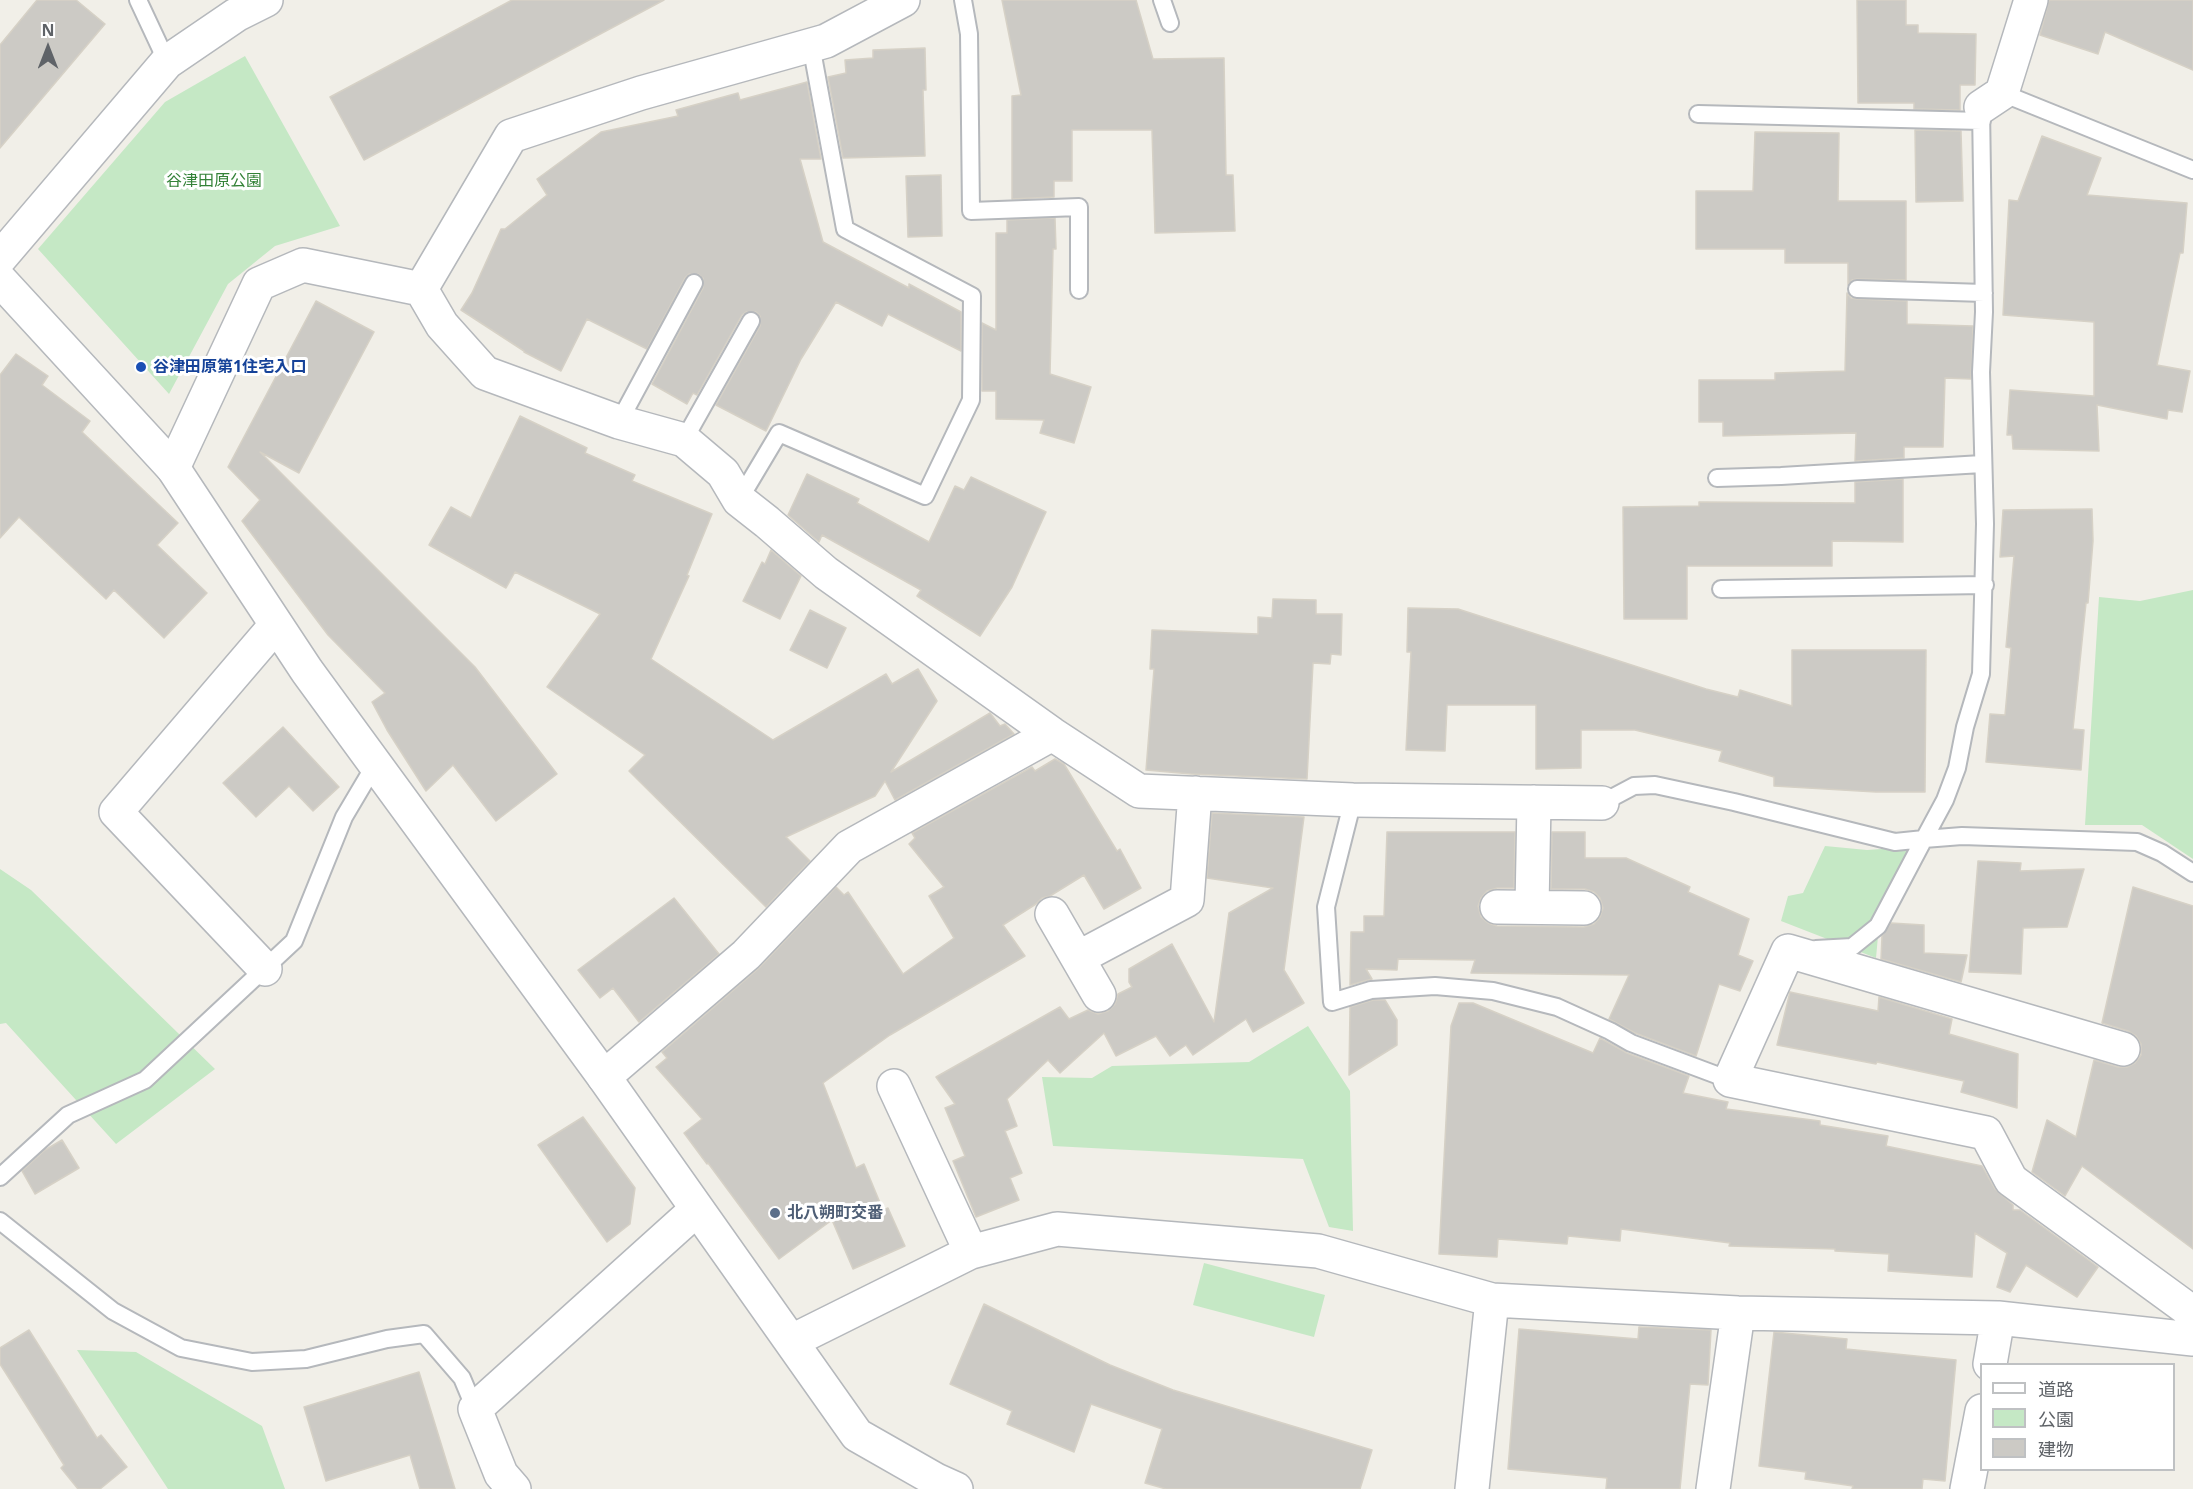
<!DOCTYPE html>
<meta charset="utf-8">
<style>
body{margin:0}
#map{position:relative;width:2193px;height:1489px;overflow:hidden;background:#f1efe8;font-family:"Noto Sans","Noto Sans JP",sans-serif}
canvas{display:block}
.legend{position:absolute;left:1980px;top:1363px;width:195px;height:108px;box-sizing:border-box;background:#fff;border:2px solid #bfc1c3;margin:0;padding:8px 10px;list-style:none;font-size:18px;color:#5f6368}
.legend li{display:flex;align-items:center;gap:12px;height:30px}
.legend b{width:30px;border:2px solid #bfc1c3}
.north{position:absolute;left:18px;top:18px;width:60px;height:60px;-webkit-text-stroke:4px #fff;paint-order:stroke;rotate:0deg;font-size:16px;font-weight:700;line-height:24px;text-align:center;color:#5f6368}
.north::after{content:'';display:block;margin:auto;width:21px;height:27px;background:#5f6368;clip-path:polygon(50% 0,100% 100%,50% 72%,0 100%)}
</style>
<div id="map">
<canvas width="2193" height="1489"></canvas>
<ul class="legend">
<li><b style="height:8px;background:#fff"></b>道路</li>
<li><b style="height:16px;background:#c5e8c5"></b>公園</li>
<li><b style="height:16px;background:#cccac5"></b>建物</li>
</ul>
<div class="north">N</div>
</div>
<script>
const ctx = document.querySelector('canvas').getContext('2d');
ctx.lineJoin = 'round';
function fillPath(path, color) {
  ctx.fillStyle = color;
  ctx.fill(path, 'evenodd');
}
function trace(path, color, width, dash) {
  ctx.strokeStyle = color;
  ctx.lineWidth = width;
  ctx.lineCap = dash ? 'butt' : 'round';
  ctx.setLineDash(dash || []);
  ctx.stroke(path);
}
function write(font, color, halo, rows, align = 'center') {
  ctx.font = font + ' "Noto Sans","Noto Sans JP",sans-serif';
  ctx.lineWidth = 6;
  ctx.setLineDash([]);
  ctx.textBaseline = 'middle';
  ctx.strokeStyle = halo;
  ctx.fillStyle = color;
  for (const [text, x, y, turn = 0] of rows) {
    ctx.save();
    ctx.translate(x, y);
    ctx.rotate((+turn || 0) * Math.PI / 180);
    ctx.textAlign = isNaN(turn) ? turn : align;
    if (halo) ctx.strokeText(text, 0, 0);
    ctx.fillText(text, 0, 0);
    ctx.restore();
  }
}
fillPath(new Path2D(`
 M245,56L340,226L275,246L228,284L169,394L38,249L165,102Z
 M2193,590V859L2142,825H2085L2099,597L2140,601Z
 M1825,846L1867,850L1912,847L1880,914L1876,958L1781,921L1788,896L1803,893Z
 M0,869L31,890L215,1069L116,1144L6,1023L0,1024Z
 M1308,1026L1350,1091L1353,1231L1329,1227L1303,1159L1053,1146L1042,1077L1092,1078L1112,1066L1249,1062Z
 M1204,1263L1325,1295L1314,1337L1193,1305Z
 M77,1350L136,1352L262,1426L285,1489H168Z`), '#c5e8c5');
const building = new Path2D(`
 M37,0H76L105,24L0,148V45Z
 M512,0H664L364,160L330,97Z
 M1002,0H1136L1153,59L1224,58L1226,175H1233L1235,231L1155,233L1152,130H1072V181H1054V197L1012,199V96L1021,95Z
 M1857,0H1906V25H1918V33L1976,34L1975,85H1960V110L1914,109V103H1858Z
 M2049,0H2193V70L2105,32L2098,54L2040,35Z
 M925,48L926,90H923L925,156L843,158L828,77L846,73L845,60L873,58V50Z
 M807,82L821,159H800L823,242L909,288V284L961,312V351L888,314L882,326L836,302L801,359L766,431L716,405L760,326V316L756,312H746L742,315L697,395L693,393L687,404L652,384L703,288V278L698,274H689L685,278L647,349L587,319L561,371L524,352V351L461,310L472,293L501,229H505L547,195L537,179L601,132L678,116L676,110L738,93L740,100Z
 M1915,130L1961,131L1963,201L1916,202Z
 M1755,132L1839,133L1838,201H1906V280L1857,279L1852,280L1848,285V263H1785V249H1696V191H1753Z
 M2042,136L2101,158L2087,195L2187,203L2183,253H2180L2157,365L2190,371L2182,412L2168,410L2167,419L2097,405L2099,451L2013,449L2012,435H2007L2010,390L2094,396V322L2003,315L2009,200L2018,201Z
 M941,175L942,236L908,237L906,176Z
 M1055,218L1056,249H1053L1050,374L1091,387L1074,443L1040,433L1044,420L996,419V391H982V323L996,330V233H1007V220Z
 M1847,293L1851,298L1857,299L1907,301V324L1973,326L1971,379L1945,378L1943,447H1904V458L1855,461L1856,433L1723,436V422H1699V380H1775V373L1845,371Z
 M316,301L374,332L299,473L260,452L475,667L557,774L496,821L453,765L426,791L387,730L372,702L385,693L328,635L242,521L260,500L228,467Z
 M16,354L48,376L42,385L90,421L82,432L178,523L157,545L207,593L164,638L114,590L106,599L19,517L0,538V375Z
 M520,416L587,448L585,453L635,475L632,481L712,514L687,575L689,576L651,659L773,740L886,674L892,684L918,669L937,701L891,772L990,713L1000,726L1005,724L1014,734L895,800L885,781L875,796L786,837L810,861L766,907L629,771L645,755L547,687L600,614L515,572L506,588L429,545L451,507L471,518Z
 M807,474L859,499L857,503L929,542L955,486L964,490L971,477L1046,512L1012,587L980,636L917,596L921,590L822,535L819,542L788,515Z
 M1903,479V542L1832,541V566H1687V619H1624L1623,507L1699,506V502L1855,503V482Z
 M2092,509L2093,541L2088,603H2086L2073,729L2084,730L2081,770L1986,762L1990,714L2005,715L2011,648L2006,647L2014,556L2000,557L2003,510Z
 M771,550L801,576L780,619L743,601L762,562L765,564Z
 M1273,599L1316,600V614H1342L1341,655L1331,654L1330,664L1313,663L1307,779L1191,774L1146,770L1154,669H1150L1152,630L1258,634V617L1272,618Z
 M1408,608L1458,609L1706,689L1738,697L1740,690L1792,706V650H1926L1925,792H1876L1774,786V777L1719,761L1722,751L1635,730H1581V768L1536,769V705H1447L1445,751L1406,750L1411,652H1407Z
 M810,610L846,628L827,668L790,650Z
 M283,727L339,787L313,811L289,786L256,817L223,783Z
 M1055,759L1064,764L1117,851L1120,849L1141,888L1104,909L1084,875L1050,896L1042,898L1036,904L1003,925L1025,956L890,1035L823,1083L856,1168L864,1164L883,1210L888,1208L905,1246L853,1269L832,1220L779,1259L708,1163L707,1164L684,1133L702,1119L656,1067L667,1058L662,1052L759,968L836,887L844,895L848,892L903,974L954,938L929,896L944,887L909,844L915,838L912,833L1032,767L1035,771Z
 M1212,813L1304,817L1284,970L1304,1003L1253,1032L1246,1019L1193,1055L1186,1045L1170,1056L1156,1036L1116,1056L1104,1033L1060,1073L1048,1060L1007,1099L1017,1126L1005,1131L1022,1173L1010,1178L1019,1200L976,1217L953,1161L965,1156L945,1108L955,1104L936,1077L1060,1007L1069,1019L1088,1010L1098,1014L1108,1011L1115,1004L1118,994L1132,987L1129,982V969L1172,944L1214,1022L1229,913L1273,888L1207,878Z
 M1387,832H1515L1514,888H1497L1487,891L1481,898L1478,906L1481,917L1488,923L1497,926L1584,927L1594,924L1600,917L1603,908L1600,898L1594,892L1585,889H1551L1552,832H1585V858H1626L1690,887L1688,892L1749,919L1738,955L1753,961L1740,991L1719,984L1696,1056L1635,1033L1609,1019L1629,975L1471,973L1475,960L1398,959L1397,970L1366,969L1372,979L1350,985L1351,932H1364V916H1384Z
 M1978,861L2021,863L2020,871L2084,869L2067,927L2023,928L2021,974L1969,972Z
 M2133,887L2193,906V1249L2082,1166L2065,1196L2032,1172L2047,1120L2076,1137L2094,1060L2118,1067H2127L2135,1063L2141,1055V1044L2136,1036L2128,1031L2102,1023Z
 M674,898L719,954L639,1022L613,988L600,998L578,970Z
 M1891,923L1924,925V953L1967,955L1961,982L1881,959L1882,936Z
 M1790,992L1878,1011L1879,997L1952,1019L1949,1034L2018,1054L2017,1108L1961,1092L1964,1081L1877,1062L1876,1064L1777,1045Z
 M1373,1000H1385L1397,1020V1045L1349,1075L1350,1007Z
 M1459,1003H1473L1593,1053L1600,1038L1627,1053L1689,1076L1683,1093L1728,1102L1726,1109L1820,1121V1125L1888,1136L1886,1146L1982,1166L1995,1189L2013,1205V1210H2020L2098,1267L2077,1297L2026,1265L2010,1292L1997,1287L2007,1253L1975,1233L1972,1277L1888,1271L1889,1254L1835,1251V1249L1729,1246L1730,1243L1621,1229L1620,1241L1568,1236L1567,1244L1498,1239L1497,1257L1439,1254L1451,1026Z
 M583,1117L635,1188L630,1224L607,1242L538,1145Z
 M62,1140L79,1168L35,1194L22,1171L45,1150Z
 M984,1304L1110,1365L1173,1390L1372,1450L1360,1489H1166L1145,1483L1162,1429L1091,1404L1074,1452L1007,1424L1012,1411L950,1384Z
 M1639,1327L1711,1330L1708,1385L1690,1384L1680,1489H1606L1607,1478L1508,1469L1519,1329L1638,1339Z
 M29,1330L97,1438L101,1435L127,1467L100,1489H78L61,1468L64,1465L0,1364V1348Z
 M1774,1332L1847,1339L1846,1349L1956,1360L1945,1481L1923,1479L1922,1489H1852L1853,1486L1805,1479L1806,1472L1759,1466Z
 M419,1372L455,1489H420L410,1455L326,1481L304,1407Z`);
fillPath(building, '#cccac5');
trace(building, '#d6d1c6', 1.5);
const service = new Path2D(`
 M138,0L167,62
 M963,0L969,34L971,211L1079,207V290
 M1162,0L1170,23
 M2002,93L2193,170
 M1698,114L1982,121
 M1857,289L1984,293
 M619,422L694,283
 M684,440L751,321
 M1717,478L1781,476L1982,464
 M739,500L779,433L925,496L971,400L972,296L845,229L811,45
 M1721,589L1985,585
 M1353,800L1326,907L1332,1002L1371,990L1435,986L1493,991L1557,1007L1610,1031L1631,1043L1730,1080
 M1602,803L1634,786L1655,785L1734,802L1895,842L1924,839L1945,800L1957,768L1965,727L1981,674L1985,524L1981,372L1984,312L1981,107
 M1816,949L1852,947L1878,926L1924,839L1962,836L2137,842L2162,853L2193,873
 M0,1177L68,1115L145,1080L294,941L344,817L376,763
 M0,1221L113,1311L181,1348L252,1362L306,1359L387,1339L424,1334L462,1378L475,1409`);
const minor = new Path2D(`
 M1981,107L2002,93L2031,0
 M421,289L511,136L641,93L826,41L903,0
 M173,468L259,284L303,265L421,289L442,325L485,373L619,422L684,440L723,473L739,500L767,522L826,573L1052,734L1139,791L1353,800L1602,803
 M1497,907L1584,908
 M1532,907L1534,802
 M1052,914L1099,995
 M1078,958L1187,900L1195,793
 M265,969L116,812L276,625
 M2123,1049L1788,951L1730,1080L1986,1133L2011,1180L2193,1313
 M604,1077L746,955L849,847L1052,734
 M894,1086L971,1252
 M792,1341L971,1252L1057,1229L1318,1251L1492,1300L1738,1313L1998,1318L2193,1339
 M1990,1364L1998,1318
 M514,1489L501,1474L475,1409L696,1210
 M1472,1489L1492,1300
 M1713,1489L1738,1313
 M1967,1489L1982,1411`);
const tertiary = new Path2D(`
 M0,258L167,62L236,15L266,0
 M0,280L173,468L307,671L604,1077L857,1435L936,1480L956,1489`);
trace(service, '#b5b8bc', 20);
trace(minor, '#b5b8bc', 36);
trace(tertiary, '#b5b8bc', 36);
trace(service, '#fff', 16);
trace(minor, '#fff', 33);
trace(tertiary, '#fff', 33);
for (const [x, y, r, color] of [
 [141,367,6,"#1a4fb4"],
 [775,1213,6,"#5c6f8a"]
]) {
  const dot = new Path2D();
  dot.arc(x, y, r, 0, 2 * Math.PI);
  ctx.fillStyle = color;
  ctx.fill(dot);
  trace(dot, '#fff', 2);
}
write('16px', '#348238', '#fff', [
 ["谷津田原公園",214,181]
]);
write('bold 16px', '#164399', '#fff', [
 ["谷津田原第1住宅入口",153,367]
], 'left');
write('bold 16px', '#4e5e75', '#fff', [
 ["北八朔町交番",787,1213]
], 'left');
</script>
